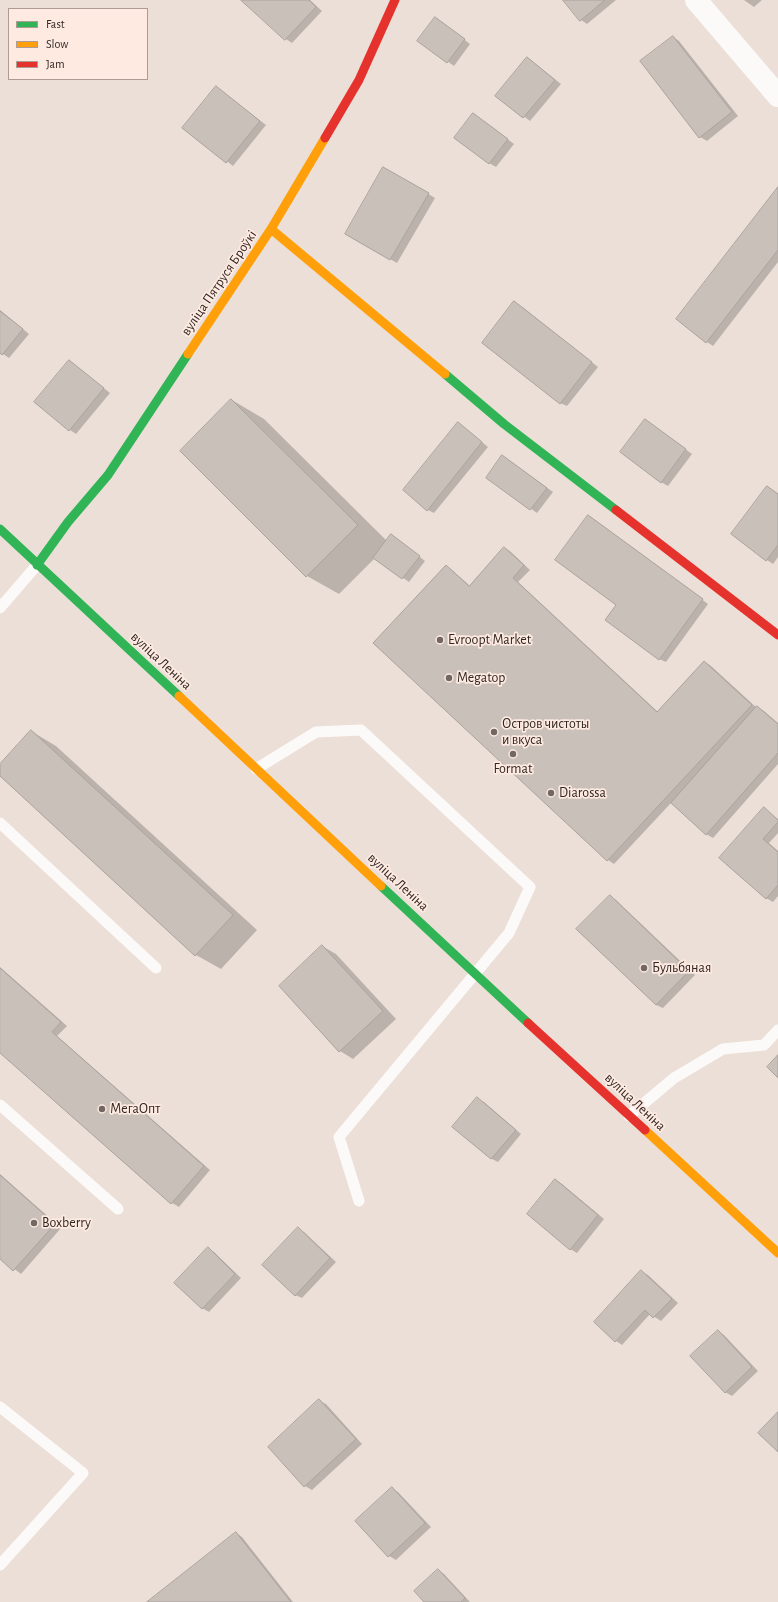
<!DOCTYPE html>
<meta charset="utf-8">
<style>
body{margin:0}
#map{position:relative;width:778px;height:1602px;overflow:hidden;background:#ecdfd8;font-family:"Alegreya Sans",sans-serif}
canvas{display:block}
.legend{position:absolute;left:8px;top:8px;width:140px;height:72px;box-sizing:border-box;background:#feeae1;border:1px solid #ac9c95;margin:0;padding:5px 7px;list-style:none;font-size:12px;color:#302723}
.legend li{display:flex;align-items:center;gap:8px;height:20px}
.legend b{width:20px;border:1px solid #ac9c95}
</style>
<div id="map">
<canvas width="778" height="1602"></canvas>
<ul class="legend">
<li><b style="height:5px;background:#30b455"></b>Fast</li>
<li><b style="height:5px;background:#ff9f0a"></b>Slow</li>
<li><b style="height:5px;background:#e5322d"></b>Jam</li>
</ul>
</div>
<script>
const ctx = document.querySelector('canvas').getContext('2d');
ctx.lineJoin = 'round';
function fillPath(path, color) {
  ctx.fillStyle = color;
  ctx.fill(path, 'evenodd');
}
function trace(path, color, width, dash) {
  ctx.strokeStyle = color;
  ctx.lineWidth = width;
  ctx.lineCap = dash ? 'butt' : 'round';
  ctx.setLineDash(dash || []);
  ctx.stroke(path);
}
function write(font, color, halo, rows, align = 'center') {
  ctx.font = font + ' "Alegreya Sans",sans-serif';
  ctx.lineWidth = 3.5;
  ctx.setLineDash([]);
  ctx.textBaseline = 'middle';
  ctx.strokeStyle = halo;
  ctx.fillStyle = color;
  for (const [text, x, y, turn = 0] of rows) {
    ctx.save();
    ctx.translate(x, y);
    ctx.rotate((+turn || 0) * Math.PI / 180);
    ctx.textAlign = isNaN(turn) ? turn : align;
    if (halo) ctx.strokeText(text, 0, 0);
    ctx.fillText(text, 0, 0);
    ctx.restore();
  }
}
fillPath(new Path2D(`
 M243,0H310L322,11L292,43L286,39Z
 M565,0H616L587,24L581,20Z
 M744,0H762L754,7Z
 M441,22L470,44L454,66L419,41Z
 M673,37L679,41L738,116L707,141L700,137Z
 M528,58L561,84L530,121L497,96Z
 M216,87L266,125L233,166L184,128Z
 M474,114L514,144L496,167L489,163Z
 M384,168L435,198L397,263L346,233Z
 M778,189V262L713,346L707,342Z
 M521,306L598,367L567,406L560,403Z
 M0,310L29,334L9,358L0,352Z
 M69,361L110,393L76,434L70,430Z
 M232,400L264,419L387,541L397,539L425,561L409,582L375,558L339,594L307,576Z
 M645,420L692,454L668,486L661,482Z
 M464,427L488,447L434,513L428,510Z
 M503,456L553,492L537,513L487,477Z
 M768,487L778,494V557L773,564L767,560Z
 M595,520L708,604L666,662L659,659L617,605Z
 M505,548L511,552L530,570L518,582L658,712L705,662L711,666L757,708V707L764,711L778,723V764L713,838L706,834L671,803L614,864L608,860L374,643L446,566L452,570L470,586Z
 M31,731L56,746L257,930L221,969L196,955L0,775V765Z
 M764,809L778,819V833L769,843L778,851V896L773,902L766,898L721,858Z
 M610,896L616,900L695,975L663,1008L656,1005L578,929Z
 M322,946L336,954L396,1019L353,1059L340,1051Z
 M0,967L67,1026L57,1036L210,1170L179,1207L172,1203L0,1051Z
 M477,1099L484,1102L521,1134L498,1162L492,1159L454,1127Z
 M0,1174L61,1228L21,1274L0,1258Z
 M556,1180L562,1184L604,1219L577,1253L570,1249Z
 M298,1229L304,1232L336,1262L302,1298L295,1295Z
 M208,1249L214,1252L241,1278L209,1312L202,1308Z
 M642,1272L648,1275L678,1303L661,1321L650,1314L622,1345L616,1341Z
 M718,1331L724,1335L758,1371L732,1396L725,1392Z
 M319,1401L326,1404L362,1444L312,1490L305,1486L269,1447Z
 M392,1489L398,1492L431,1527L396,1560L389,1556L357,1521Z
 M236,1533L242,1537L293,1602H148Z
 M438,1570L444,1574L470,1602H426Z`), '#0003');
const building = new Path2D(`
 M241,0H309L316,7L285,40Z
 M563,0H605L580,21Z
 M435,17L465,39L447,63L417,41Z
 M673,36L732,112L699,138L640,61Z
 M527,57L555,80L523,118L495,96Z
 M216,86L260,121L226,163L182,128Z
 M473,113L508,139L489,164L454,138Z
 M383,167L429,193L390,260L345,234Z
 M778,187V250L706,343L676,319Z
 M514,301L592,362L560,404L482,343Z
 M0,311L23,329L2,355L0,353Z
 M69,360L104,388L69,431L34,402Z
 M231,399L358,525L306,577L180,451Z
 M645,419L686,449L661,483L620,452Z
 M458,422L482,442L427,511L403,490Z
 M502,455L547,488L530,510L486,478Z
 M767,486L778,494V545L766,561L731,534Z
 M588,515L703,599L659,660L605,620L616,605L555,560Z
 M391,534L420,556L402,579L373,558Z
 M504,547L524,565L513,578L657,712L704,661L752,705L607,861L373,643L446,565L469,586Z
 M757,706L778,724V753L706,835L671,803Z
 M31,730L233,915L195,956L0,776V764Z
 M764,807L778,820V822L763,839L778,852V885L766,899L719,858Z
 M610,895L689,971L656,1005L576,929Z
 M322,945L383,1011L339,1052L279,986Z
 M0,968L61,1022L52,1032L204,1166L171,1204L0,1053Z
 M778,1055V1078L767,1067Z
 M477,1097L516,1130L491,1159L452,1127Z
 M0,1175L55,1224L13,1271L0,1259Z
 M555,1179L598,1215L570,1250L527,1214Z
 M298,1227L330,1258L295,1296L262,1265Z
 M208,1247L235,1274L202,1309L174,1283Z
 M641,1270L672,1299L653,1318L645,1310L615,1342L594,1322Z
 M718,1330L752,1367L725,1393L690,1356Z
 M319,1399L356,1439L304,1487L268,1447Z
 M778,1412V1452L758,1433Z
 M392,1487L425,1523L388,1557L355,1521Z
 M236,1532L291,1602H147Z
 M438,1569L465,1598L461,1602H424L414,1591Z`);
fillPath(building, '#c8c0b9');
trace(building, '#aba29c', 1);
trace(new Path2D(`
 M0,608L37,565
 M256,769L316,732L361,730L530,887L509,933L339,1137L359,1201
 M0,823L156,968
 M0,1105L118,1209
 M629,1116L674,1078L723,1049L764,1045L778,1030
 M0,1407L83,1473L0,1565`), '#fcfaf9', 11);
trace(new Path2D(`
 M696,0L778,96`), '#fcfaf9', 22);
trace(new Path2D(`
 M445,374L504,424L616,510
 M0,529L179,696
 M37,565L68,522L108,475L188,354
 M381,886L528,1023`), '#30b455', 9);
trace(new Path2D(`
 M271,229L445,374
 M188,354L271,229L325,138
 M179,696L381,886
 M645,1130L778,1253`), '#ff9f0a', 9);
trace(new Path2D(`
 M325,138L359,80L395,0
 M616,510L778,635
 M528,1023L645,1130`), '#e5322d', 9);
for (const [x, y, r, color] of [
 [440,640,4,"#726762"],
 [449,678,4,"#726762"],
 [494,732,4,"#726762"],
 [513,754,4,"#726762"],
 [551,793,4,"#726762"],
 [644,968,4,"#726762"],
 [102,1109,4,"#726762"],
 [34,1223,4,"#726762"]
]) {
  const dot = new Path2D();
  dot.arc(x, y, r, 0, 2 * Math.PI);
  ctx.fillStyle = color;
  ctx.fill(dot);
  trace(dot, '#feeae1', 1.5);
}
write('14px', '#302723', '#feeae1', [
 ["вуліца Пятруся Броўкі",219,283,-56],
 ["вуліца Леніна",161,661,43],
 ["вуліца Леніна",398,882,43],
 ["вуліца Леніна",635,1102,43]
]);
write('14px', '#302723', '#feeae1', [
 ["Evroopt Market",448,640],
 ["Megatop",457,678],
 ["Остров чистоты",502,724],
 ["и вкуса",502,740],
 ["Format",513,769,"center"],
 ["Diarossa",559,793],
 ["Бульбяная",652,968],
 ["МегаОпт",110,1109],
 ["Boxberry",42,1223]
], 'left');
</script>
